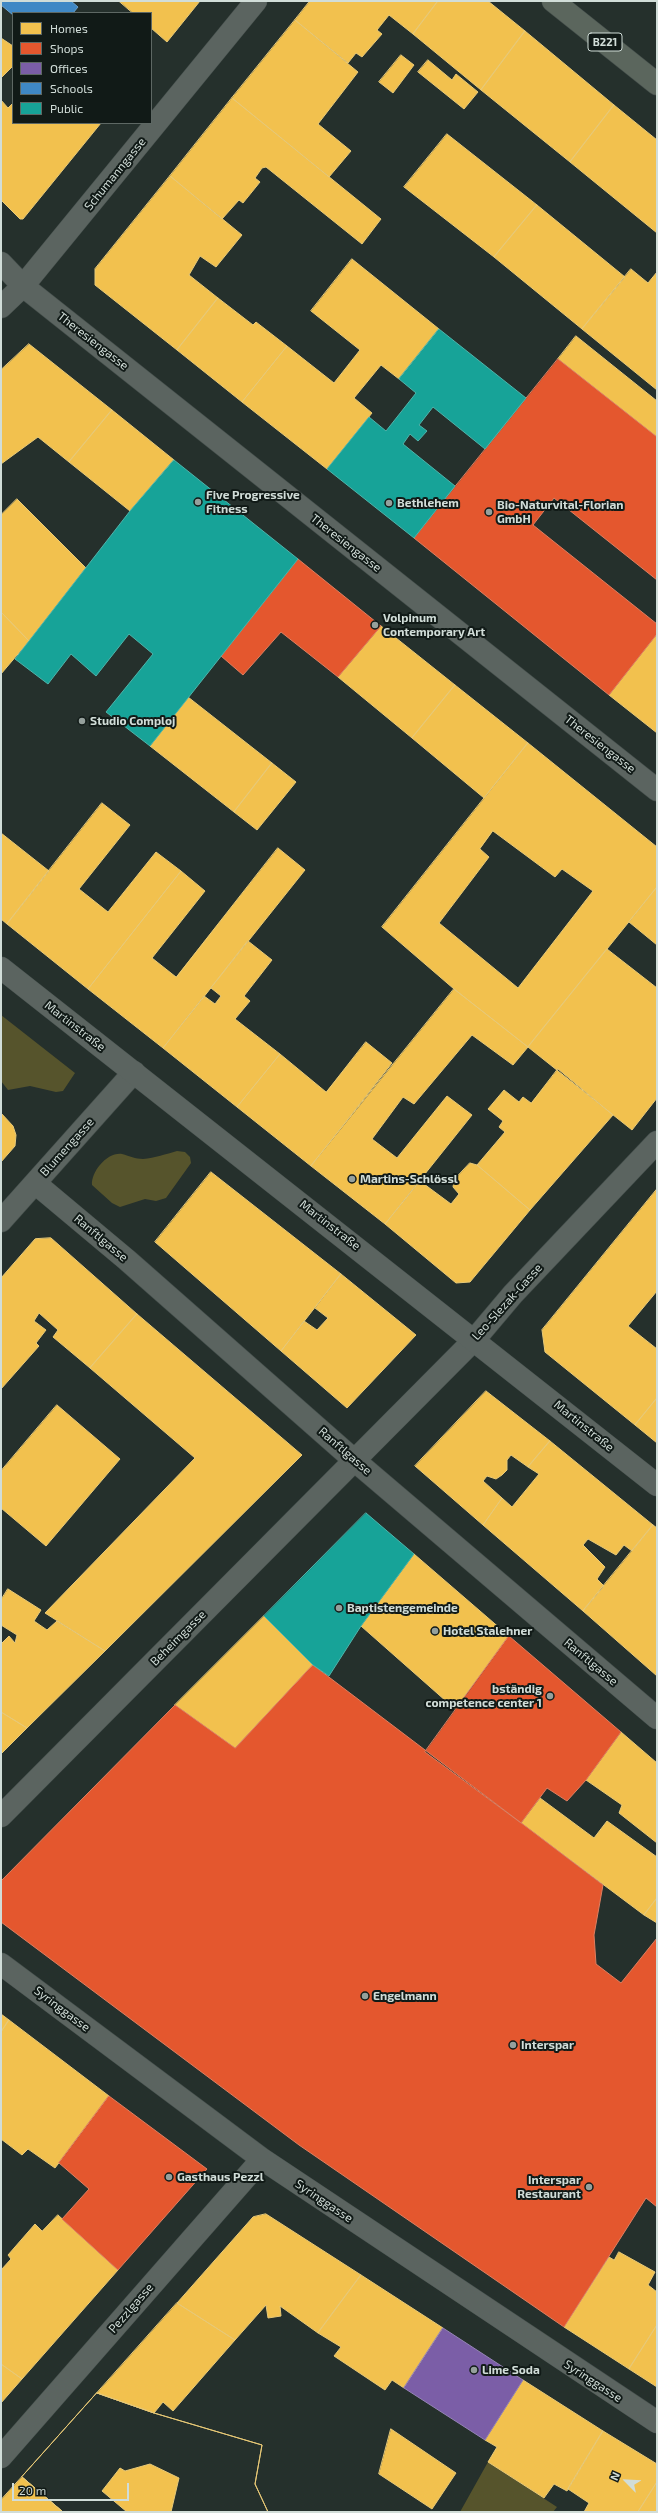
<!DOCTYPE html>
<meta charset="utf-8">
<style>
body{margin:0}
#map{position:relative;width:658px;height:2513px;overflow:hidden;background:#25302c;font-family:"Exo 2",sans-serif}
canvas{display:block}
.frame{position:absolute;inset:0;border:2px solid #d1ddd8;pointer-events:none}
.legend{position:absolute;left:12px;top:12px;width:140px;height:112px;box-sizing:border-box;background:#111a17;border:1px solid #5e6864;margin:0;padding:5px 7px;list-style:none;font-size:12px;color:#d1ddd8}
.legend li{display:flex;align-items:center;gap:8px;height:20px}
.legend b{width:20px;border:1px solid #5e6864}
.north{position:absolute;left:606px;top:2461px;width:40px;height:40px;-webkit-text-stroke:3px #111a17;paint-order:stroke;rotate:294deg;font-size:11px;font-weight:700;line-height:16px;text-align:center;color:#d1ddd8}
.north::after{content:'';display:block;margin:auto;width:14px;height:18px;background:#d1ddd8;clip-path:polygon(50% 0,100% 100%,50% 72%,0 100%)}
.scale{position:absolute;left:12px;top:2483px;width:117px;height:18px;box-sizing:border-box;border:2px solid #d1ddd8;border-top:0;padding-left:5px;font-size:12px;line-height:14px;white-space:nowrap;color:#d1ddd8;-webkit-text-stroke:3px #111a17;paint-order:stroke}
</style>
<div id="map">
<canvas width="658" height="2513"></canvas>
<div class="frame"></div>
<ul class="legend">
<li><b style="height:11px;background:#f2c14e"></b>Homes</li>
<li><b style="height:11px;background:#e4572e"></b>Shops</li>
<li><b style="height:11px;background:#7b5ea7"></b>Offices</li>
<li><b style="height:11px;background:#3f88c5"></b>Schools</li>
<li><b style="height:11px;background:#17a398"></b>Public</li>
</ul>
<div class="north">N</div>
<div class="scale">20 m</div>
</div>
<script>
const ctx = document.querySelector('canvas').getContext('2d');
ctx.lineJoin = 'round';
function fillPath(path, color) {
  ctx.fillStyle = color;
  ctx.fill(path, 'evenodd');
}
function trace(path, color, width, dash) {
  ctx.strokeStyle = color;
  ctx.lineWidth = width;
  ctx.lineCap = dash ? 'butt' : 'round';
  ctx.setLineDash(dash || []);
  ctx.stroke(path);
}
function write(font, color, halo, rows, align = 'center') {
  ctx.font = font + ' "Exo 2",sans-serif';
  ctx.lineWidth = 4;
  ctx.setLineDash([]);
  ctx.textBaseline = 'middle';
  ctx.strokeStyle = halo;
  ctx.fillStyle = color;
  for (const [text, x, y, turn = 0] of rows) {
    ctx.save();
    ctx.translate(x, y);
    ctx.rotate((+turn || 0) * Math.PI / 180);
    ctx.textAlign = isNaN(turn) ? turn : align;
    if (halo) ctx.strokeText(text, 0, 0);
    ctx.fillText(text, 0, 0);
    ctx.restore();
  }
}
fillPath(new Path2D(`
 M1,1015L75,1073L63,1091L56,1092L30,1086L8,1090L1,1081Z
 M177,1151L185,1152L190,1157L191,1163L166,1198L156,1201L145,1199L120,1207L112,1203L92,1185C91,1172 107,1152 122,1154C130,1156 135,1159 143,1159C155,1158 166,1154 177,1151Z
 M488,2462L557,2507L553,2512H460Z`), '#56542c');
const homes = new Path2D(`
 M119,1H200L167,42L151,28V13H133Z
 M310,1H438L413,34L389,15L377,30L382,34L362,57L356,53L348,63L295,20Z
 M438,1H488L525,31L481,90L413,34Z
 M295,20L358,72L318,124L351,151L329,177L232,98Z
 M525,31L614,105L570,162L481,90Z
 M1,38L13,46V66L1,78Z
 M401,55L414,65L393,93L379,82Z
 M428,60L452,80L456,74L478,92L464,109L418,72Z
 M232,98L381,219L362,244L266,167L262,168L255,178L260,182L243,203L239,200L222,219L170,176Z
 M1,100L8,108L13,103V123H101L23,219H20L1,200Z
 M614,105L657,140V233L570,162Z
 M447,134L537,205L494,257L404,187Z
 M170,176L242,235L216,267L200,256L189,275L218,298L177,350L95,285V269Z
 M537,205L625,277L582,329L494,257Z
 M352,259L439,329L399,379L381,365L354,398L372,413L327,469L242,402L287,346L334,383L360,350L311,311Z
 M631,269L648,283L657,272V390L582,329Z
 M218,298L253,325L256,322L287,346L242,402L177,350Z
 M576,336L657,401V437L558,359Z
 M29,344L112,410L69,462L38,437L1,464V370Z
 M112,410L174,460L130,511L69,462Z
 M17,499L86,568L29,641L1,612V515Z
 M1,612L29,641L1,674Z
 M381,626L455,685L412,738L338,677Z
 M657,634V733L609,695Z
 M455,685L528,743L484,798L412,738Z
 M188,697L272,763L234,812L150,746Z
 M528,743L657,847V887L528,1047L454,989L382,927ZM493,831L555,877L562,869L593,891L518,988L439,923L489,857L480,849Z
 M272,763L296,782L257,830L234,812Z
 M102,803L130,825L79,889L108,912L156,852L181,871L88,989L7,924Z
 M1,833L49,871L7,924L1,919Z
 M278,848L305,870L163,1048L88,989L181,871L205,891L152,958L176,977Z
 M657,887V945L629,922Z
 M248,941L272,960L244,996L250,1001L235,1019L280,1054L237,1107L163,1048L204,996L215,1004L221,996L211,988Z
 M607,949L657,988V1098L632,1130L528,1047Z
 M454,989L528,1047L513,1065L472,1035L414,1104L403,1097L372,1139L397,1158L447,1096L472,1115L385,1224L311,1166Z
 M366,1042L392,1063L311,1166L237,1107L280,1054L326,1092Z
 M558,1069L613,1115L530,1210L477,1165L505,1132L499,1127L503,1121L488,1109L504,1090L519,1102L523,1097L531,1103Z
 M1,1113L13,1126L16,1135L15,1146L1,1162Z
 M470,1163L477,1165L530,1210L470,1282L456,1283L385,1224L420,1181L451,1204L459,1194L453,1187L454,1180Z
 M211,1172L341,1274L281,1351L155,1242Z
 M657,1189V1291L628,1326L657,1349V1398L635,1425L545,1352L542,1330Z
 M51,1238L137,1314L90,1368L53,1337L58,1330L39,1313L34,1321L46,1330L36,1343L39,1346L1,1389V1278L35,1239Z
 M341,1274L416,1335L347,1408L281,1351L304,1321L317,1330L328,1318L315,1308Z
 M137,1314L302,1455L105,1651L45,1613L195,1458L90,1368Z
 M486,1391L550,1441L528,1467L511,1455L507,1460V1470L502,1475L496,1479L487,1476L483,1481L502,1498L483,1525L415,1466Z
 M657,1398V1443L635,1425Z
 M57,1405L120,1459L46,1546L1,1508V1471Z
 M550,1441L653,1525L632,1551L624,1545L616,1555L588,1539L583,1545L605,1567L597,1579L604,1586L583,1611L483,1525L502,1498L512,1507L539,1474L528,1467Z
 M653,1525L657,1528V1676L583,1611Z
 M414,1554L509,1636L455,1709L361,1626Z
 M8,1589L41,1610L34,1621L47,1630L57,1621L105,1651L27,1728L1,1712V1644L9,1636L15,1643L17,1635L1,1625V1600Z
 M264,1616L313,1665L235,1748L175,1705Z
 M1,1712L27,1728L1,1754Z
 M621,1732L657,1763V1843L619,1813L622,1805L586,1780Z
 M540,1798L594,1838L607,1821L657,1857V1898L644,1915L521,1823Z
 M657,1898V1923L644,1915Z
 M1,2014L9,2020L1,2032Z
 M9,2020L109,2096L55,2168L28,2149L22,2155L1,2139V2032Z
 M266,2214L361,2275L318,2333L280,2306L281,2316L268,2318L266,2305L235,2340L177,2303L253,2217Z
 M58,2215L118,2270L22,2379L1,2364V2270L11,2259L8,2255L35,2224L42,2231Z
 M619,2252L655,2272L648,2285L657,2292V2325L629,2369L564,2327L609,2257L614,2260Z
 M361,2275L443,2328L404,2388L392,2380L385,2390L334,2356L341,2347L318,2333Z
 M177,2303L235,2340L173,2411L163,2402L154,2413L97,2393Z
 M657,2325V2387L629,2369Z
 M1,2364L22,2379L1,2403Z
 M523,2380L603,2431L567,2491L554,2484L544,2498L488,2462L497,2447L485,2440Z
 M97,2393L154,2413L262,2445L255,2484L268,2512H171L179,2478L150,2464L125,2471L120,2468L102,2491L127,2512H63L22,2477Z
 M97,2393L154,2413L262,2445L255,2484L268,2512H63L22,2477Z
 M391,2429L456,2473L432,2509L379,2474Z
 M603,2431L657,2464V2482L638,2512H584L589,2503L568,2489Z
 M22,2477L63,2512H1V2500Z
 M657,2482V2512H638Z`);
fillPath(homes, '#f2c14e');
trace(homes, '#e8c977', 1);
const shops = new Path2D(`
 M558,359L657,437V580L554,498L533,525L657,624V634L609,695L414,538Z
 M298,559L381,626L338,677L281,632L243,675L221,656Z
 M509,1636L621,1732L586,1780L567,1801L547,1788L521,1823L425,1752Z
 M313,1665L603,1885L594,1935L596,1964L621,1983L657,1938V2207L646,2198L564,2327L299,2145L1,1922V1881L175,1705L235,1748Z
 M109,2096L207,2169L118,2270L62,2219L89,2189L59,2163Z`);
fillPath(shops, '#e4572e');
trace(shops, '#de7f61', 1);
const offices = new Path2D(`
 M443,2328L523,2380L485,2440L404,2388Z`);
fillPath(offices, '#7b5ea7');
trace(offices, '#9584b6', 1);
const schools = new Path2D(`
 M1,1H71L78,7L73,13L13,15L1,5Z`);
fillPath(schools, '#3f88c5');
trace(schools, '#6ba2cb', 1);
const public = new Path2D(`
 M439,329L526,398L485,449L433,407L419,425L427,431L418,441L410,434L403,444L455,486L414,538L327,469L369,417L386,431L416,393L399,379Z
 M174,460L298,559L150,746L106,712L153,654L129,634L96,676L71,654L48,684L15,659L130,511Z
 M366,1513L414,1554L361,1626L329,1676L313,1665L264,1616Z`);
fillPath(public, '#17a398');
trace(public, '#4fb4ab', 1);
const street = new Path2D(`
 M1,263L23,286L657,790
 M1,307L23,286L256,1
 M35,1183L127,1260L354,1460L657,1718
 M1,1221L134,1072
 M1,1816L475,1339L513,1294L657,1142
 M1,1964L262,2159L657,2422
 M1,2457L262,2159`);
const secondary = new Path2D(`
 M1,968L657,1485`);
const primary = new Path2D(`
 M553,1L657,84`);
trace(street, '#444e4b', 23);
trace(secondary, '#444e4b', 23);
trace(primary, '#444e4b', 23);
trace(street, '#5b6460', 22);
trace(secondary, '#5b6460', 22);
trace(primary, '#5b665d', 22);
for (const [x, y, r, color] of [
 [198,502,4,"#95a09c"],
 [389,503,4,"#95a09c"],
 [489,512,4,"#95a09c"],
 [375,625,4,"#95a09c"],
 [82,721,4,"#95a09c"],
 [352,1179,4,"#95a09c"],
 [339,1608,4,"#95a09c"],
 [435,1631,4,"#95a09c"],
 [550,1696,4,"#95a09c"],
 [365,1996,4,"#95a09c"],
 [513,2045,4,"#95a09c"],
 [169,2177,4,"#95a09c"],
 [589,2187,4,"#95a09c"],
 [474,2370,4,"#95a09c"]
]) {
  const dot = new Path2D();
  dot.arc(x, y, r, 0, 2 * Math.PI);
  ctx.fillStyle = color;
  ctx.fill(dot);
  trace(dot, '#111a17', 1.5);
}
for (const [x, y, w] of [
 [605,42,34]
]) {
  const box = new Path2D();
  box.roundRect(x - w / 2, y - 9, w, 18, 3);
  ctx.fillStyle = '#111a17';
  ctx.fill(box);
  trace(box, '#d1ddd8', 1);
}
write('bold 11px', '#d1ddd8', null, [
 ["B221",605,42]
]);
write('12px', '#d1ddd8', '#111a17', [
 ["Schumanngasse",115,174,-51],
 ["Theresiengasse",93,341,38],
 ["Theresiengasse",346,543,38],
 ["Theresiengasse",600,744,38],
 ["Martinstraße",75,1026,38],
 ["Blumengasse",67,1147,-48],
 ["Martinstraße",330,1225,38],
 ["Ranftlgasse",101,1238,40],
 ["Leo-Slezak-Gasse",507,1302,-48],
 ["Martinstraße",584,1426,39],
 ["Ranftlgasse",345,1451,41],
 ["Beheimgasse",178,1638,-45],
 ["Ranftlgasse",591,1662,40],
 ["Syringgasse",62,2009,37],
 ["Syringgasse",324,2201,34],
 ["Pezzlgasse",131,2308,-49],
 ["Syringgasse",593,2381,33]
]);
write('bold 12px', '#d1ddd8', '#111a17', [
 ["Five Progressive",206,495],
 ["Fitness",206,509],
 ["Bethlehem",397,503],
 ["Bio-Naturvital-Florian",497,505],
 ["GmbH",497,519],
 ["Volpinum",383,618],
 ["Contemporary Art",383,632],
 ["Studio Comploj",90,721],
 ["Martins-Schlössl",360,1179],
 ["Baptistengemeinde",347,1608],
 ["Hotel Stalehner",443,1631],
 ["bständig",542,1689,"right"],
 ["competence center 1",542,1703,"right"],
 ["Engelmann",373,1996],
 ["Interspar",521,2045],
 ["Gasthaus Pezzl",177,2177],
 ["Interspar",581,2180,"right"],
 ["Restaurant",581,2194,"right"],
 ["Lime Soda",482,2370]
], 'left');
</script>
